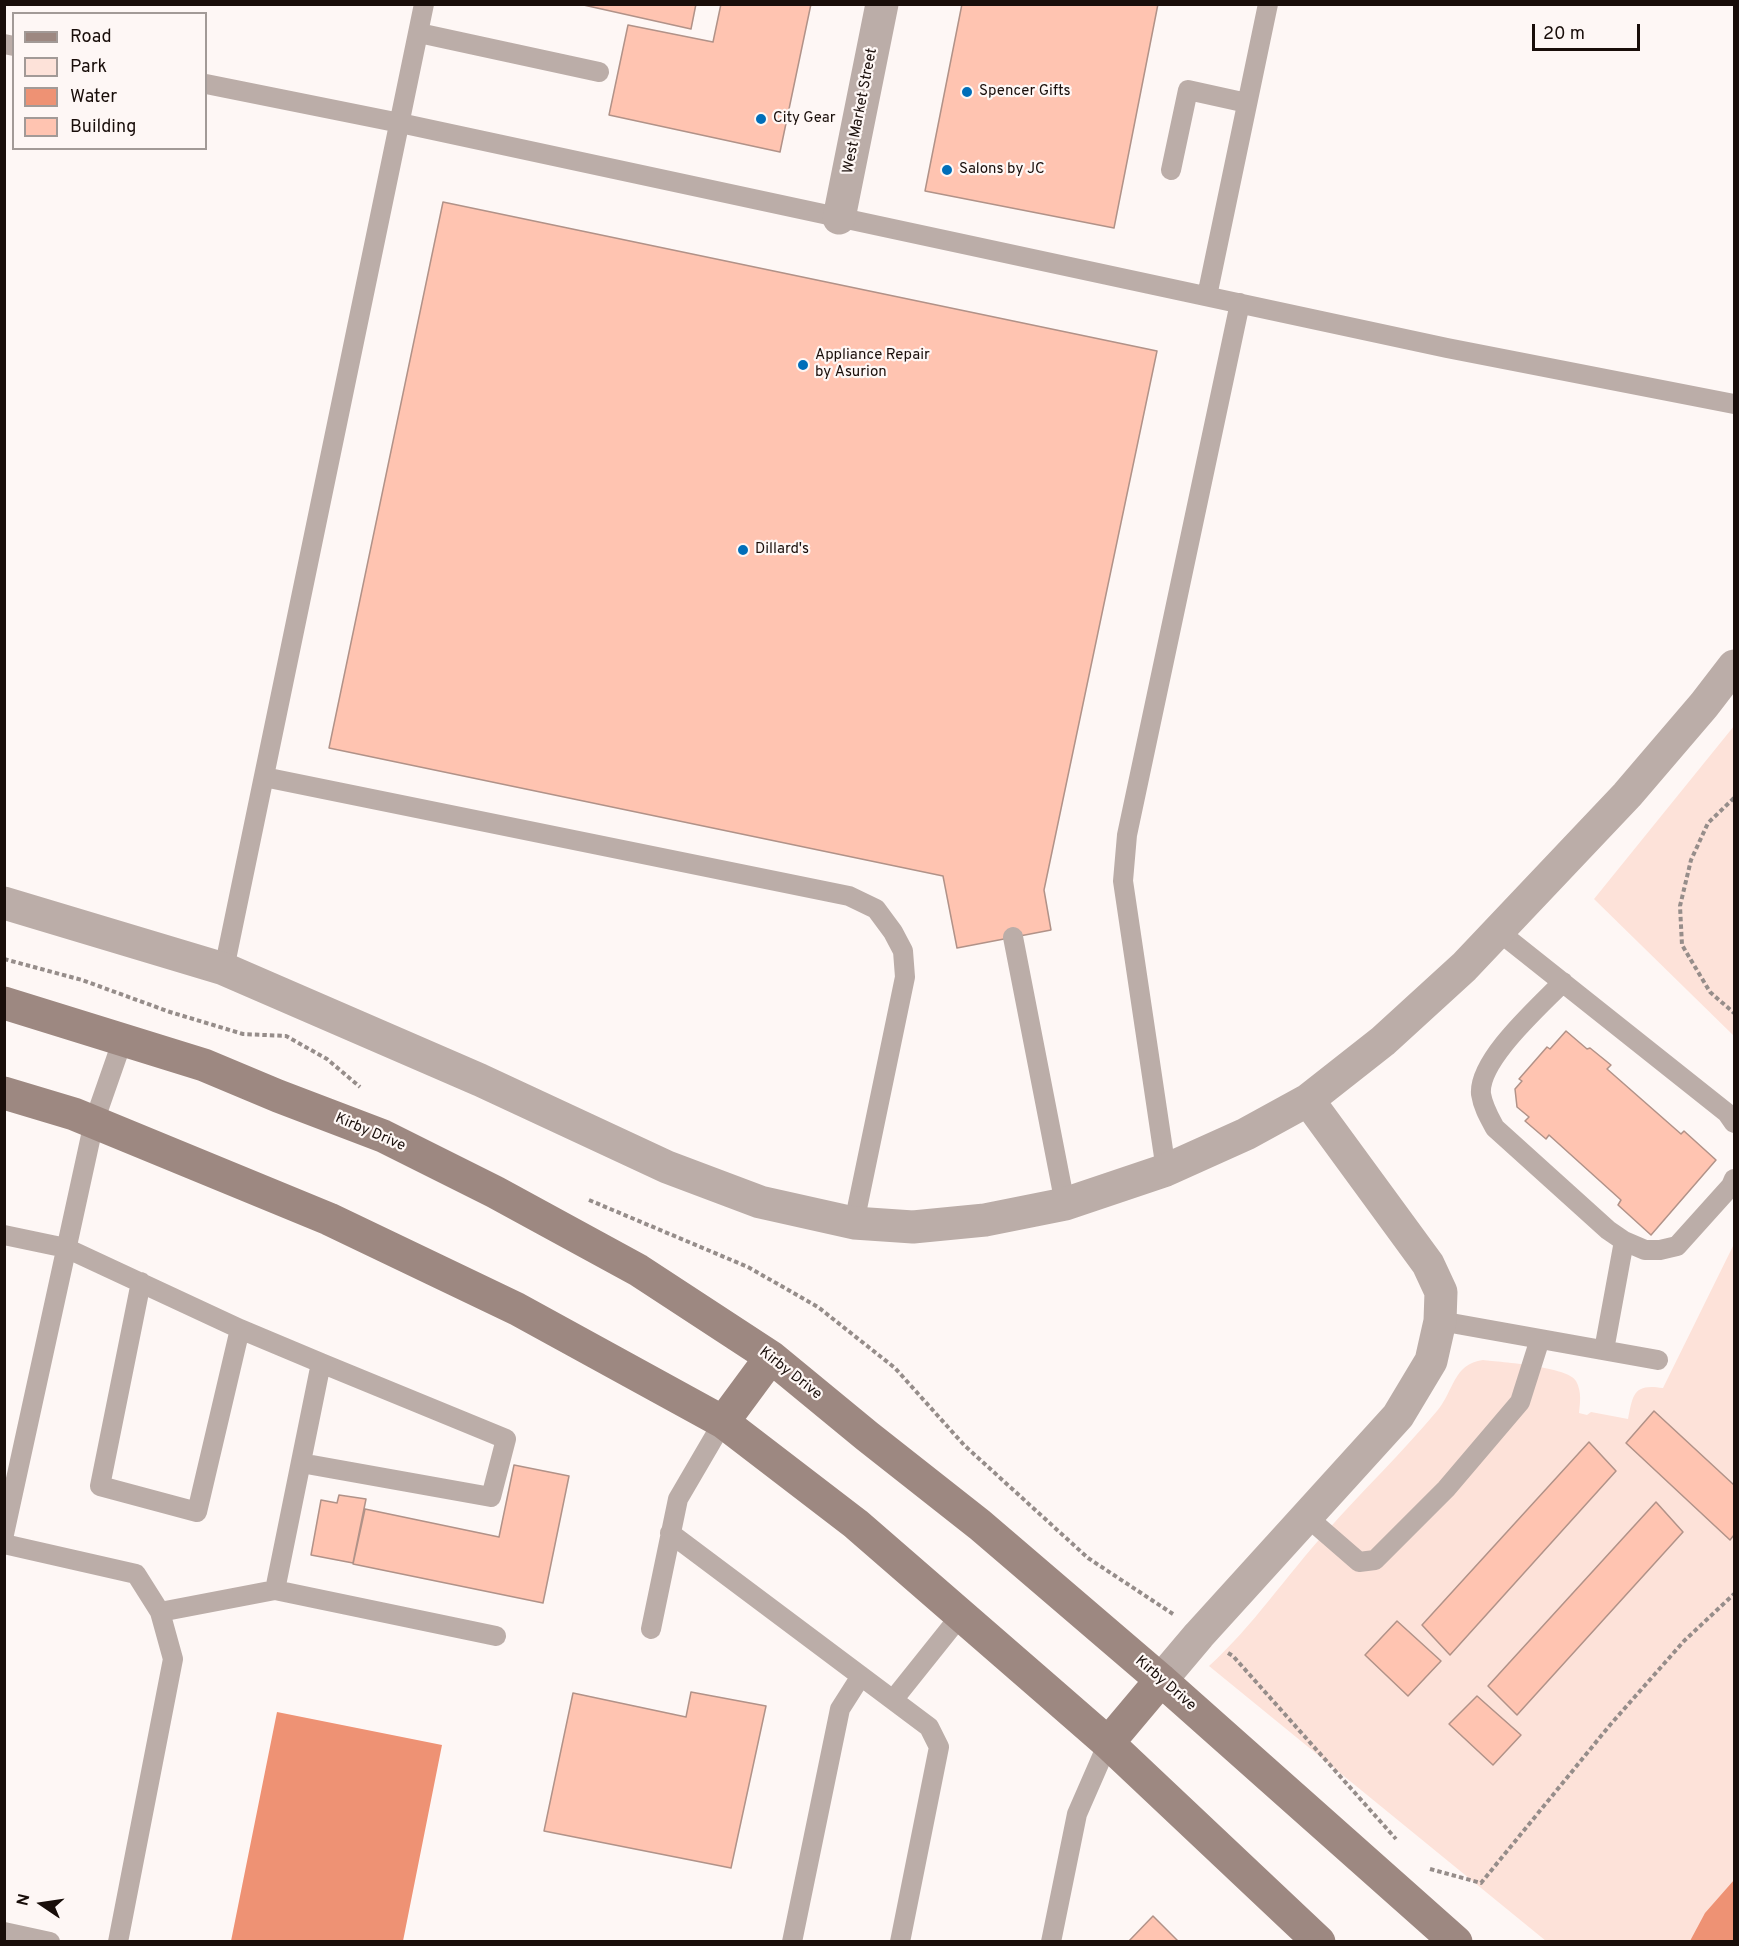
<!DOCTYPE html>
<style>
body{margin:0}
#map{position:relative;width:1739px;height:1946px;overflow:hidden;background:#fef7f5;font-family:Overpass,sans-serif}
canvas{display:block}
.frame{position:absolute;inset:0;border:6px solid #190e0a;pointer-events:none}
.legend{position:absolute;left:12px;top:12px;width:195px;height:138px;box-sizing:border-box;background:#fef7f5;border:2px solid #a29a97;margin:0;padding:8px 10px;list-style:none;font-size:18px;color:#190e0a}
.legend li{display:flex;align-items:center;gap:12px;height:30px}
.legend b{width:30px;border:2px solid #a29a97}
.north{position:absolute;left:12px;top:1874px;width:60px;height:60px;-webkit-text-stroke:4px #fef7f5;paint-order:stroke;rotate:283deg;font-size:16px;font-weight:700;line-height:24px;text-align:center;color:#190e0a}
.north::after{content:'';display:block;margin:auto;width:21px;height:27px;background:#190e0a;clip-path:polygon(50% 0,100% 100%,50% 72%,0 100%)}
.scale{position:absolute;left:1532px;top:24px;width:108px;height:27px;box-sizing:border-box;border:3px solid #190e0a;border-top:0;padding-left:8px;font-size:18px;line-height:21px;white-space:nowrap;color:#190e0a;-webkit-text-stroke:4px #fef7f5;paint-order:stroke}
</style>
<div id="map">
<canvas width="1739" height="1946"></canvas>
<div class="frame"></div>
<ul class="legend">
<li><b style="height:8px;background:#9d8881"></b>Road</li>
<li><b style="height:16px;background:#fde2d9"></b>Park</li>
<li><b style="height:16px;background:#ee9274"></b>Water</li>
<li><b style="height:16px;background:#ffc4b1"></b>Building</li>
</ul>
<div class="north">N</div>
<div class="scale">20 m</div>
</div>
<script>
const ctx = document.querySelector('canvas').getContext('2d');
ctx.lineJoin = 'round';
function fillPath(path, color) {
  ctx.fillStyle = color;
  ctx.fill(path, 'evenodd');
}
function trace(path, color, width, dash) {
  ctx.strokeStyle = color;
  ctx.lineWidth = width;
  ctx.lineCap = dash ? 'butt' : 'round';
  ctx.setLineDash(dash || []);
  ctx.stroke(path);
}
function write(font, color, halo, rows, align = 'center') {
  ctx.font = font + ' Overpass,sans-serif';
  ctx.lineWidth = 4.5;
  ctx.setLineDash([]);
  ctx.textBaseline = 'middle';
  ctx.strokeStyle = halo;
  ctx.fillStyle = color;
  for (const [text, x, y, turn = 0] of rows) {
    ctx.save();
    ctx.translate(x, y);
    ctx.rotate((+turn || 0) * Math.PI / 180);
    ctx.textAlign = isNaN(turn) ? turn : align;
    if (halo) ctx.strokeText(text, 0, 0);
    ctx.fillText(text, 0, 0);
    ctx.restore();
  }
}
fillPath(new Path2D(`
 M1734,726V1036L1594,899Z
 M1734,1244V1941H1546L1209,1666C1253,1626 1286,1576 1326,1532C1362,1491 1402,1453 1437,1411C1454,1391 1453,1364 1483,1360C1501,1362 1569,1367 1576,1381C1582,1392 1580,1403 1579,1413L1587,1415L1591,1412L1628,1419C1633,1395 1633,1383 1663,1388Z`), '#fde2d9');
fillPath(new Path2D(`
 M277,1712L442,1745L403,1941H231Z
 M1734,1880V1941H1690L1705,1913Z`), '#ee9274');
const building = new Path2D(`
 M579,4H696L691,29Z
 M721,4H811L780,152L609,115L628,25L713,42Z
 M962,4H1158L1114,228L925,191Z
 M443,202L1157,351L1044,890L1051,930L957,948L943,876L329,748Z
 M1566,1031L1587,1049L1590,1048L1611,1065L1607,1069L1681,1134L1684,1131L1716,1160L1651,1235L1618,1205L1621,1200L1549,1135L1546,1139L1525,1121L1529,1117L1517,1107L1515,1089L1522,1081L1519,1079L1547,1047L1550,1049Z
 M1654,1411L1734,1485V1535L1730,1540L1626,1443Z
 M1589,1442L1616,1471L1450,1655L1422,1625Z
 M514,1465L569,1476L543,1603L353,1564L365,1509L499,1537Z
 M339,1495L366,1499L353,1563L311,1555L321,1500L337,1503Z
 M1656,1502L1683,1532L1517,1715L1488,1686Z
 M1397,1621L1441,1661L1408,1696L1365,1655Z
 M691,1692L766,1706L731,1868L544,1831L573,1693L686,1717Z
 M1477,1696L1521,1735L1493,1765L1449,1724Z
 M1153,1916L1179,1942H1128Z`);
fillPath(building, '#ffc4b1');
trace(building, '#b19288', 1.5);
trace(new Path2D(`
 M1734,798L1708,823L1691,860L1680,906L1682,945L1710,992L1734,1013
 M4,959L82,980L170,1012L243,1034L286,1036L327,1059L360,1087
 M589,1200L748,1267L818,1307L895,1368L964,1445L1088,1558L1173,1614
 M1228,1653L1233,1656L1396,1839
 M1430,1869L1481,1883L1610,1725L1684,1641L1734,1594`), '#968d8a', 4, [4.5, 3]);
trace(new Path2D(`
 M419,33L599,72
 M4,44L14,46
 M206,84L400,123L1447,348L1734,404
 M1171,170L1188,90L1247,103
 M1207,296L1268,4
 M264,777L849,896L876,909L893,932L903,951L905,977L854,1223
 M1498,931L1727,1113L1734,1123
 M1013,937L1065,1204
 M224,969L424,4
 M1563,982C1540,1006 1478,1060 1481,1094C1483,1107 1489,1117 1495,1128L1608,1230L1624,1241L1645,1250H1660L1677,1246L1731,1186L1734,1179
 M1166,1170L1123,881L1127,835L1240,303
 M4,1235L66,1248L240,1329L321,1363
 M141,1282L100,1486L197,1512L240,1329
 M1440,1321L1658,1360
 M1604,1350L1624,1241
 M1306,1516L1359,1562L1375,1560L1446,1489L1520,1402L1540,1339
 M670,1533L929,1727L939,1747L900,1942
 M4,1534L94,1122L123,1039
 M4,1544L136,1574L160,1612L173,1659L118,1942
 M275,1590L496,1636
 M160,1612L275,1590L321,1363L506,1439L491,1497L301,1463
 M651,1629L678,1499L723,1422
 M893,1700L961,1615
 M4,1932L50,1942
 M792,1942L840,1709L861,1676
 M1051,1942L1077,1814L1108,1743`), '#bbada8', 20);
trace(new Path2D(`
 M839,218L882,4
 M4,903L224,969L480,1080L667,1167L760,1202L854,1223L913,1227L985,1220L1065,1204L1166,1170L1246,1134L1308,1100L1383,1041L1464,967L1627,795L1704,705L1734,666
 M1161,1680L1199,1635L1398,1416L1431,1361L1440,1321L1441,1292L1428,1264L1308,1100`), '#bbada8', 33);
trace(new Path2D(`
 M4,1003L204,1065L278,1096L383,1136L495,1192L638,1270L771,1357L867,1436L980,1525L1161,1680L1456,1942
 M4,1093L74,1114L329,1219L517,1309L723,1422L856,1524L1046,1689L1108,1743L1319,1942
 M723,1422L771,1357
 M1108,1743L1161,1680`), '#9d8881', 33);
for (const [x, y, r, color] of [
 [967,92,6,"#006eb9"],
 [761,119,6,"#006eb9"],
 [947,170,6,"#006eb9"],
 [803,365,6,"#006eb9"],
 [743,550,6,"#006eb9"]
]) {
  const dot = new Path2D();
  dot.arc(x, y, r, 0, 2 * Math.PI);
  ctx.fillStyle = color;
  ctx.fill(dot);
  trace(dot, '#fef7f5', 2);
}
write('15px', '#190e0a', '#fef7f5', [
 ["Spencer Gifts",979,92],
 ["City Gear",773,119],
 ["Salons by JC",959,170],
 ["Appliance Repair",815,356],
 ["by Asurion",815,373],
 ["Dillard's",755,550]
], 'left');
write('15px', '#190e0a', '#fef7f5', [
 ["West Market Street",861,111,-79],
 ["Kirby Drive",370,1133,23],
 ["Kirby Drive",790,1374,38],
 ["Kirby Drive",1165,1684,41]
]);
</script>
